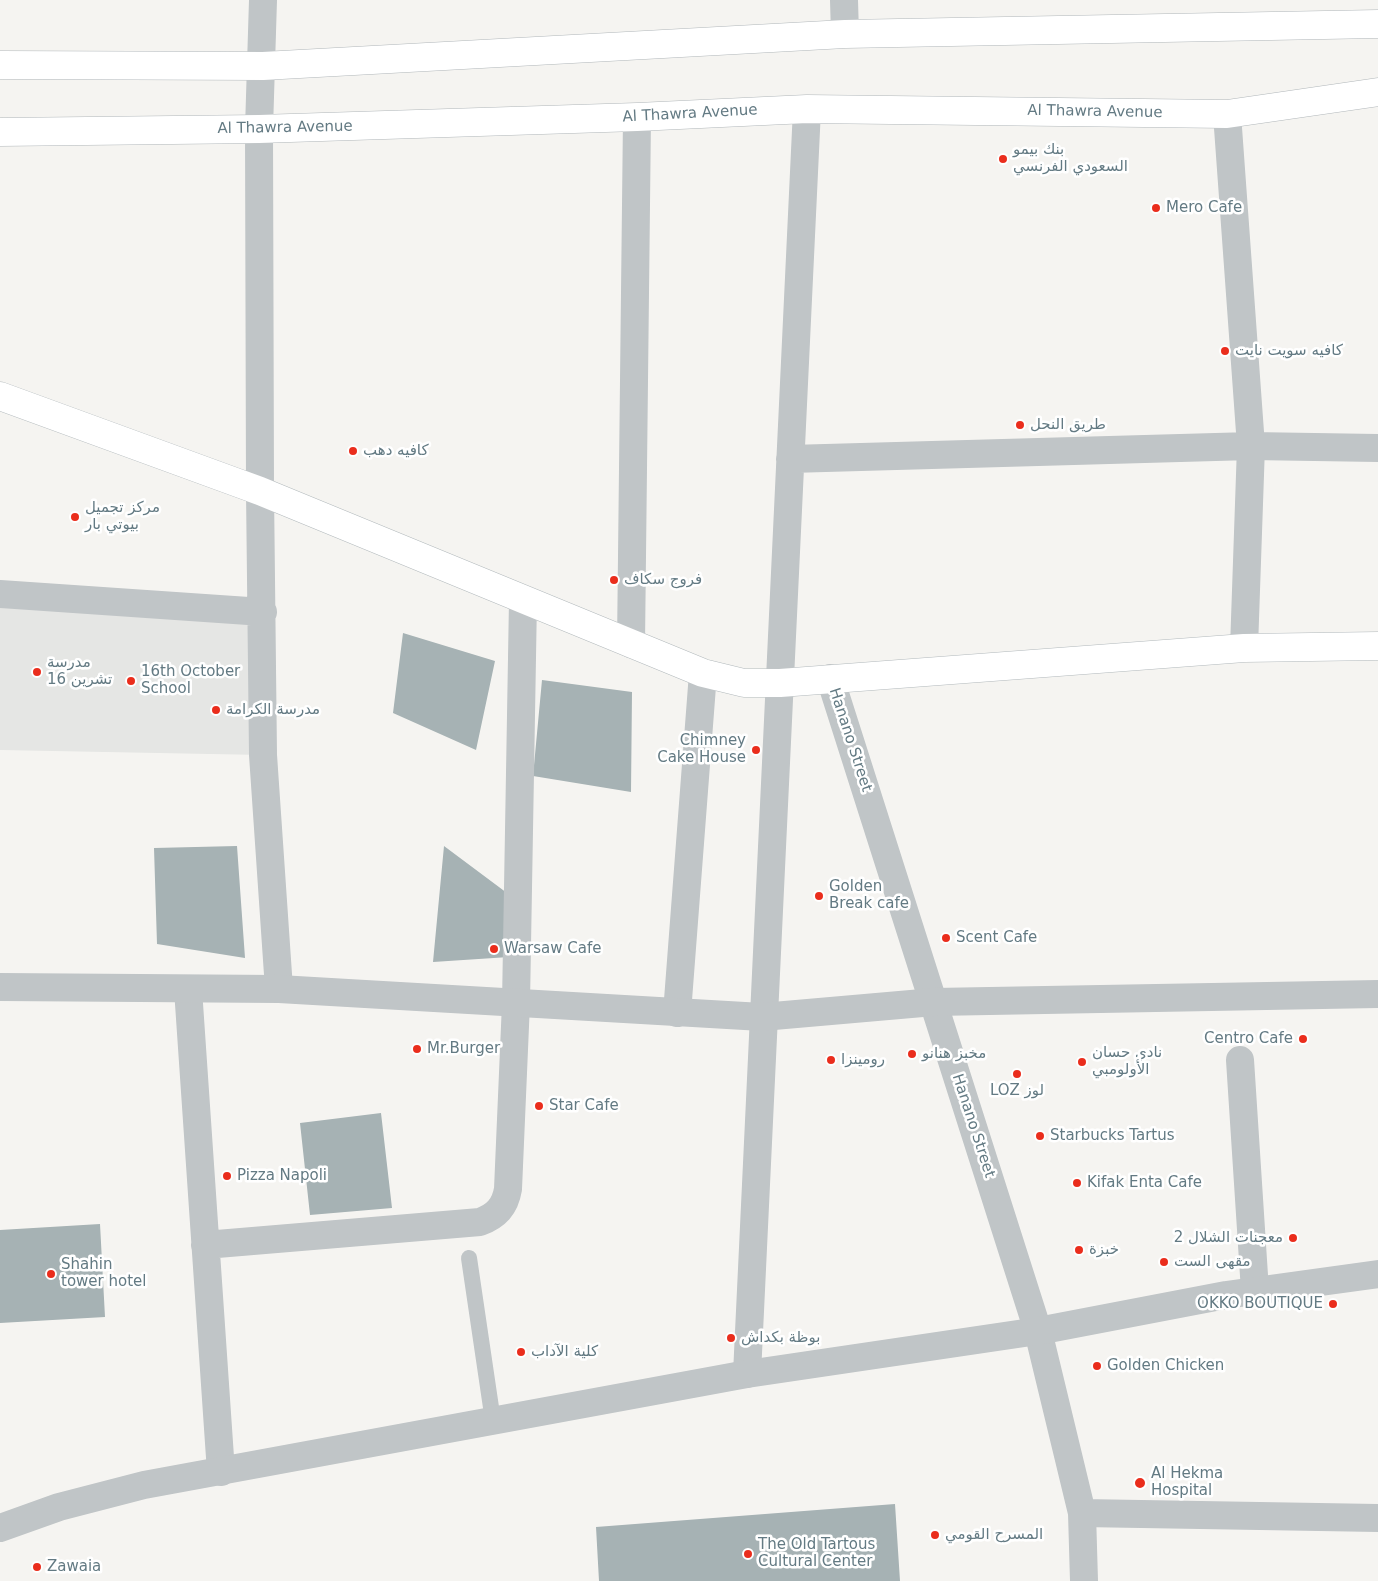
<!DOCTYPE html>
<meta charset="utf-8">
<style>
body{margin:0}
canvas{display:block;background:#f5f4f1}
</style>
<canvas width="1378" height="1581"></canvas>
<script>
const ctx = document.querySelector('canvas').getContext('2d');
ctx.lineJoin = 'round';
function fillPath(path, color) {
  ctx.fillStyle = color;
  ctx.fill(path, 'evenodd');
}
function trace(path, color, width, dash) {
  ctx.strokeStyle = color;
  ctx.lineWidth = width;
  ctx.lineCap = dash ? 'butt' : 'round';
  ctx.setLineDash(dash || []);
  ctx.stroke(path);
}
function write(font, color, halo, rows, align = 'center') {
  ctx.font = font + ' "DejaVu Sans",Vazirmatn,sans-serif';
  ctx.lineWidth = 5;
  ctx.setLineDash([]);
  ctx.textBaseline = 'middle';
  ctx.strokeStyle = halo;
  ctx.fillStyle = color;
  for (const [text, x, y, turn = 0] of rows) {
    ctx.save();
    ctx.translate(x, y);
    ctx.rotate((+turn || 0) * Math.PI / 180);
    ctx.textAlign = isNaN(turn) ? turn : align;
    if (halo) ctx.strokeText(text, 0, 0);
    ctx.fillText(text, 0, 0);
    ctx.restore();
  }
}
fillPath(new Path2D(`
 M0,594L263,612V755L0,750Z`), '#e5e6e4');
fillPath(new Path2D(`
 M403,633L495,661L476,750L393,713Z
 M542,680L632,692L631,792L533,776Z
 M237,846L245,958L157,944L154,848Z
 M444,846L511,896L509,957L433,962Z
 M381,1113L392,1208L310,1215L300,1123Z
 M100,1224L105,1317L0,1323V1230Z
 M895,1504L900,1581H599L596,1527Z`), '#a6b2b4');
const secondary = new Path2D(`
 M0,396L260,491L703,673L744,683H780L1244,648L1378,646`);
const primary = new Path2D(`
 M0,65L263,66L845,34L1378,24
 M0,132L259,129L637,117L807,109L1227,114L1378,92`);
trace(secondary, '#b2b9bc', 29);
trace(primary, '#b1b7ba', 29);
trace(new Path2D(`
 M469,1258L493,1421`), '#c0c5c7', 16);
trace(new Path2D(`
 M263,0L259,129L260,491L263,755L279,989
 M844,0L845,34
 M1227,114L1251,446L1244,648
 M790,459L1251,446L1378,448
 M0,594L263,612
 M631,644L637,117
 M830,678L1038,1331L1082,1513L1084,1581
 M188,989L221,1472
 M677,1013L703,673
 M1240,1060L1255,1291
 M205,1245L480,1222C496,1216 505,1207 508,1189L516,1003L523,600
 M747,1374L807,109
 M1082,1513L1378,1518`), '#c0c5c7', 28);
trace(new Path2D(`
 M0,987L279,989L762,1017L934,1002L1378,994
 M0,1528L59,1507L144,1485L747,1374L1038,1331L1226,1295L1378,1274`), '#c0c5c7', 28);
trace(secondary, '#fff', 28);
trace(primary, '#fff', 28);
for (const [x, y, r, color] of [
 [1003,159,5,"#ea2d1c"],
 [1156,208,5,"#ea2d1c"],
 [1225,351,5,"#ea2d1c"],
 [1020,425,5,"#ea2d1c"],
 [353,451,5,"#ea2d1c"],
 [75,517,5,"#ea2d1c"],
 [614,580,5,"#ea2d1c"],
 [37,672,5,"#ea2d1c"],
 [131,681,5,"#ea2d1c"],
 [216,710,5,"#ea2d1c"],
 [756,750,5,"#ea2d1c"],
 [819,896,5,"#ea2d1c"],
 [946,938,5,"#ea2d1c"],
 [494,949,5,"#ea2d1c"],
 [1303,1039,5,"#ea2d1c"],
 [417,1049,5,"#ea2d1c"],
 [912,1054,5,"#ea2d1c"],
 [831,1060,5,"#ea2d1c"],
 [1082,1062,5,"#ea2d1c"],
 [1017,1074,5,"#ea2d1c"],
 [539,1106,5,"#ea2d1c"],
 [1040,1136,5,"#ea2d1c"],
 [227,1176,5,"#ea2d1c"],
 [1077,1183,5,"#ea2d1c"],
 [1293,1238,5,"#ea2d1c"],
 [1079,1250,5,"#ea2d1c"],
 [1164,1262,5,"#ea2d1c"],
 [51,1274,5,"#ea2d1c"],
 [1333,1304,5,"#ea2d1c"],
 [731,1338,5,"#ea2d1c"],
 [521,1352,5,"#ea2d1c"],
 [1097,1366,5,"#ea2d1c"],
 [1140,1483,6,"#ea2d1c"],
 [935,1535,5,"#ea2d1c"],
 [748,1554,5,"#ea2d1c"],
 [37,1567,5,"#ea2d1c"]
]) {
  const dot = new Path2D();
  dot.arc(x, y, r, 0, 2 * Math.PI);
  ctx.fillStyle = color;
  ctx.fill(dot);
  trace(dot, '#fff', 2);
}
write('15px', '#637a83', '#fff', [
 ["Al Thawra Avenue",1095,112,1],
 ["Al Thawra Avenue",690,114,-3],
 ["Al Thawra Avenue",285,128,-1],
 ["Hanano Street",850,740,72],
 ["Hanano Street",973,1126,72]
]);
write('15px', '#637a83', '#fff', [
 ["بنك بيمو",1013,150],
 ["السعودي الفرنسي",1013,167],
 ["Mero Cafe",1166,208],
 ["كافيه سويت نايت",1235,351],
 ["طريق النحل",1030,425],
 ["كافيه دهب",363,451],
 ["مركز تجميل",85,508],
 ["بيوتي بار",85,525],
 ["فروج سكاف",624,580],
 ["مدرسة",47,663],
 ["16 تشرين",47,680],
 ["16th October",141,672],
 ["School",141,689],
 ["مدرسة الكرامة",226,710],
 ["Chimney",746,741,"right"],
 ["Cake House",746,758,"right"],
 ["Golden",829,887],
 ["Break cafe",829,904],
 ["Scent Cafe",956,938],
 ["Warsaw Cafe",504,949],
 ["Centro Cafe",1293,1039,"right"],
 ["Mr.Burger",427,1049],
 ["نادي حسان",1092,1053],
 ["الأولومبي",1092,1070],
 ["مخبز هنانو",922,1054],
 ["رومينزا",841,1060],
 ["LOZ لوز",1017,1091,"center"],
 ["Star Cafe",549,1106],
 ["Starbucks Tartus",1050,1136],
 ["Pizza Napoli",237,1176],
 ["Kifak Enta Cafe",1087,1183],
 ["معجنات الشلال 2",1283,1238,"right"],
 ["خبزة",1089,1250],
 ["مقهى الست",1174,1262],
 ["Shahin",61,1265],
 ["tower hotel",61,1282],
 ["OKKO BOUTIQUE",1323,1304,"right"],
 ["بوظة بكداش",741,1338],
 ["كلية الآداب",531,1352],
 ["Golden Chicken",1107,1366],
 ["Al Hekma",1151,1474],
 ["Hospital",1151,1491],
 ["المسرح القومي",945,1535],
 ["The Old Tartous",758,1545],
 ["Cultural Center",758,1562],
 ["Zawaia",47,1567]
], 'left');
</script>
